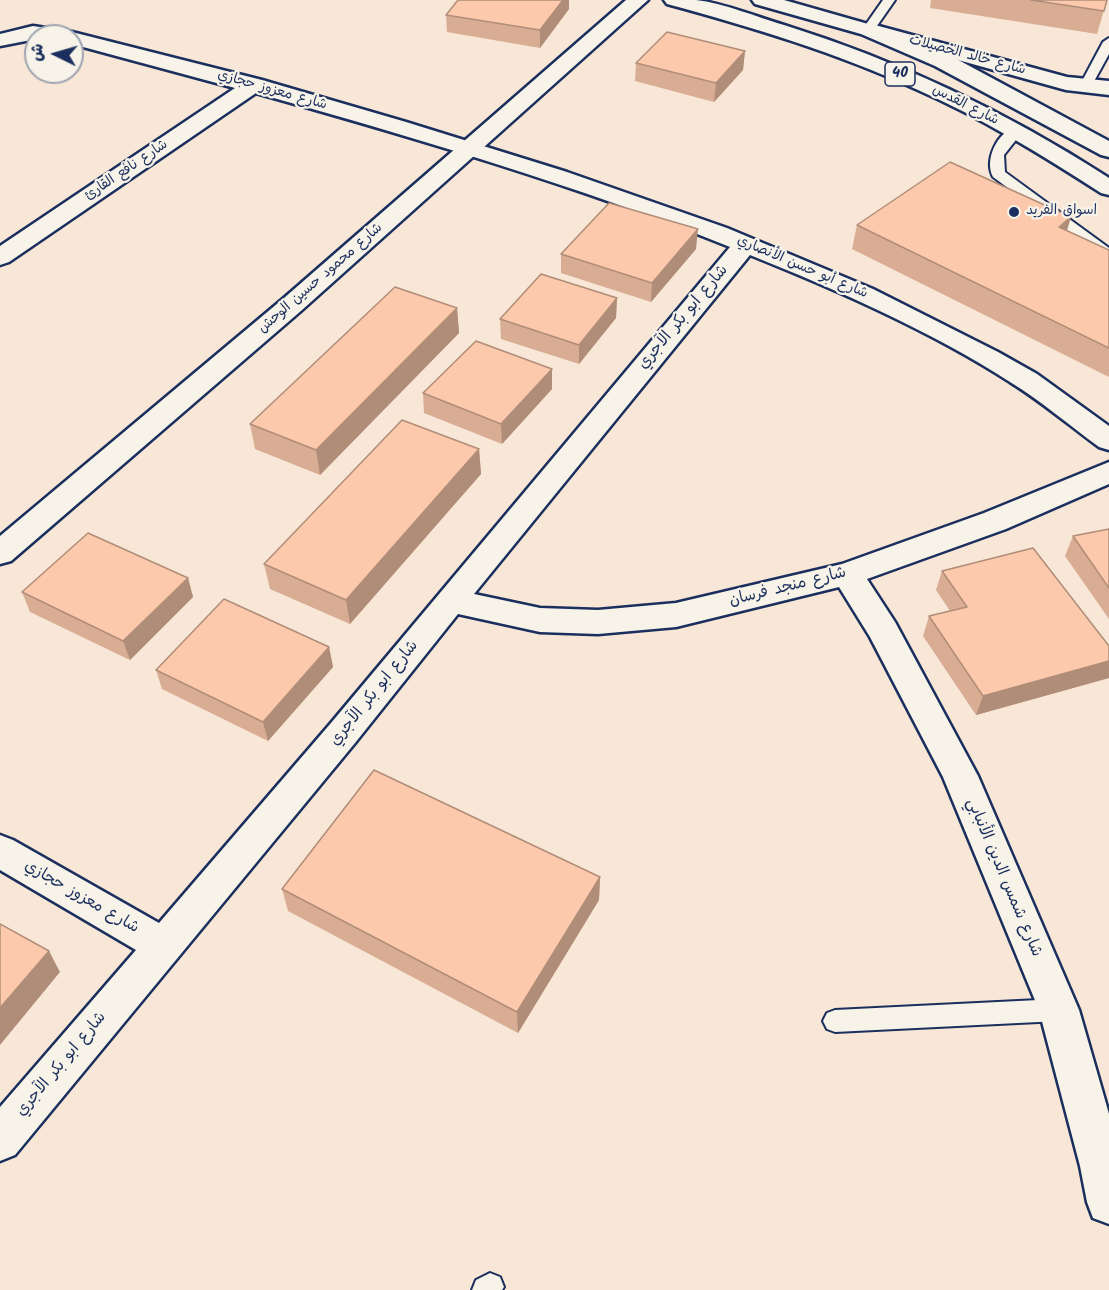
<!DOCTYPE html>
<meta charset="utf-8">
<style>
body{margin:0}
#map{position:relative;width:1109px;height:1290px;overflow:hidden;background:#f8e6d6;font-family:Kalam,"Playpen Sans Arabic",sans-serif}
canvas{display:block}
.north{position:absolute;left:24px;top:24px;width:60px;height:60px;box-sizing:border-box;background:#f7f3e8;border:2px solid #9fa5b1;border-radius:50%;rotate:275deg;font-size:16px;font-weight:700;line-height:24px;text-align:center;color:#1b2f5e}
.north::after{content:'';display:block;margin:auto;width:21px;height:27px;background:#1b2f5e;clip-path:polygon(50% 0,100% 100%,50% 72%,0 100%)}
</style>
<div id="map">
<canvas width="1109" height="1290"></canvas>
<div class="north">ش</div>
</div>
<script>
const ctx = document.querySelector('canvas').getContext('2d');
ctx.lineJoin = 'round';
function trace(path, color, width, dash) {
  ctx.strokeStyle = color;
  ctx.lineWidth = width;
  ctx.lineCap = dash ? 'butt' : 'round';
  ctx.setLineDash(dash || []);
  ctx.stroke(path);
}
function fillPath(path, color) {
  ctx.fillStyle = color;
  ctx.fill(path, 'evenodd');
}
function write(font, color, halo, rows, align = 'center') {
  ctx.font = font + ' Kalam,"Playpen Sans Arabic",sans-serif';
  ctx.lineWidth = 4.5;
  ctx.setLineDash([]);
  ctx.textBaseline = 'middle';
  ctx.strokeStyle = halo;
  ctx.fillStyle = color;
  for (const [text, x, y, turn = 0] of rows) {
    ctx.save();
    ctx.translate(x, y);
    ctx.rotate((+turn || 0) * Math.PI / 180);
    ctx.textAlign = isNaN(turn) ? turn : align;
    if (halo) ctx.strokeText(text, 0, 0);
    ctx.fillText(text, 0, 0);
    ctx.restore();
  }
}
const service = new Path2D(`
 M883,0H895L872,33H864L862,30Z
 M1109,38V54L1092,85L1091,88H1081L1080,85L1103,42Z
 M1016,127L1023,131L1004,155L1005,172L1109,248V259L1104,258L993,177C984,160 997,132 1016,127Z
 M1059,999L1067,1002L1071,1010L1067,1018L1059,1021L835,1032L827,1029L823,1021L827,1013L835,1010Z
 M490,1273L500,1277L504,1287L502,1290H472L476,1280Z`);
const minor = new Path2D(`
 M33,26L72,32L262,80L406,122L567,172L727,228L873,289L998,352L1037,374L1109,426V450L1099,447C1069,425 1041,401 1010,382C931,331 837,290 750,255L474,594L540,608L598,610L676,603L842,564L984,513L1109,462V484L1006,529L867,579L895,622L978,776L1079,1010L1109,1114V1224L1093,1218L1087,1202L1080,1166L1039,1010L943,777L870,637L839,587L676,627L598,634L540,632L458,614L355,743L15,1155L0,1161V1107L136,950L0,870V835L13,840L159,923L331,723L730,247C576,185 416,138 256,93L9,262L0,265V246L235,88L72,44V36H36V39L0,46V34Z`);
const tertiary = new Path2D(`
 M626,0H648L302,310L11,561L0,564V536L284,298Z
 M875,25L1067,77L1109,81V95L1066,90L868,35L865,31L868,27Z`);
const trunk = new Path2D(`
 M664,0C674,0 685,0 696,0C723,3 757,17 784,25C899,61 1007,112 1109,178V195L1101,193C1042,155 982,118 918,90C837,53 752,27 667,4Z
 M752,0H784L875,26L951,56L1109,141V157L1101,155L935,66L861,34L755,4Z`);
trace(service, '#1b2f5e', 4);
trace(minor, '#1b2f5e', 5);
trace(tertiary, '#1b2f5e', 5);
trace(trunk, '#1b2f5e', 5);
fillPath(service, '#f7f3e8');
fillPath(minor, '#f7f3e8');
fillPath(tertiary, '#f7f3e8');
fillPath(trunk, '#f7f3e8');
fillPath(new Path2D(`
 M458,0H569V9L540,48L447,32L446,15Z
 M931,0H1107L1097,34L930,8Z
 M745,51L743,70L714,102L635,81L636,63Z
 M857,225L1067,231L1109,250V377L852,249Z
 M696,249L651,302L561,273V254Z
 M617,298L616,318L579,364L501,339L500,319Z
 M457,308L459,333L320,475L255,449L250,424Z
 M552,369V389L502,444L424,413L423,393Z
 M479,449L481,474L350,624L270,589L264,564Z
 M1109,529V619L1065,556L1073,536Z
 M942,571L1109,646V678L976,715L923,636L929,616L950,611L936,590Z
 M188,578L193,597L130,660L30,612L22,592Z
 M329,647L333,667L268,741L162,689L156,670Z
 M600,877L599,900L518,1033L288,911L282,889Z`), '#d9ad94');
fillPath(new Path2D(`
 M563,0H569V9L540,48V30Z
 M745,51L743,70L714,102L716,83Z
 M1071,217L1064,241L1059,227Z
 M698,229L696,249L651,302L652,283Z
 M617,298L616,318L579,364V345Z
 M457,308L459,333L320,475L316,450Z
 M552,369V389L502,444L501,424Z
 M479,449L481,474L350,624L346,600Z
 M188,578L193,597L130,660L123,641Z
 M329,647L333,667L268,741L263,722Z
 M1109,661V678L976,715L983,696Z
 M600,877L599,900L518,1033L517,1012Z
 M49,951L60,972L0,1045V1008Z`), '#b08d78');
const building = new Path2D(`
 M458,0H563L540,30L446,15Z
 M1031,0H1107L1104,11Z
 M667,32L745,51L716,83L636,63Z
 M950,162L1071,217L1059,227L1109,250V348L857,225Z
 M609,203L698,229L652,283L561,254Z
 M541,274L617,298L579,345L500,319Z
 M395,287L457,308L316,450L250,424Z
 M476,341L552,369L501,424L423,393Z
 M402,420L479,449L346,600L264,564Z
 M1109,529V588L1073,536Z
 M88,533L188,578L123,641L22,592Z
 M1033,548L1109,646V661L983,696L929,616L967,607L942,571Z
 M224,599L329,647L263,722L156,670Z
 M374,770L600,877L517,1012L282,889Z
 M0,924L49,951L0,1008Z`);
fillPath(building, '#fcc9ac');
trace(building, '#b08d78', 1.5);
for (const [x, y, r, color] of [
 [1014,212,6,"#1b2f5e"]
]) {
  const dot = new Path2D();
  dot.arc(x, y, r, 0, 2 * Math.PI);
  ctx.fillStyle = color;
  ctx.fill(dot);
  trace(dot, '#f7f3e8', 2);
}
write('14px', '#1b2f5e', '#f7f3e8', [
 ["شارع خالد الخصيلات",967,56,15],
 ["شارع معزوز حجازي",272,91,16],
 ["شارع القدس",965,106,27],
 ["شارع نافع القارئ",127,171,-34],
 ["شارع أبو حسن الأنصاري",802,268,23],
 ["شارع محمود حسين الوحش",321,279,-41]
]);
write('14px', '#1b2f5e', '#f7f3e8', [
 ["اسواق الفريد",1026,212]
], 'left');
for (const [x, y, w] of [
 [900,74,30]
]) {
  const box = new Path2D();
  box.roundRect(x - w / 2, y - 12, w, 24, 4.5);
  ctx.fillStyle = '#f7f3e8';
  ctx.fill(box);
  trace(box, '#1b2f5e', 1.5);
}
write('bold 15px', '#1b2f5e', null, [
 ["40",900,74]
]);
write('16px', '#1b2f5e', '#f7f3e8', [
 ["شارع ابو بكر الآجري",684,318,-50],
 ["شارع منجد فرسان",788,588,-14],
 ["شارع ابو بكر الآجري",375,694,-51],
 ["شارع شمس الدين الأنبابي",1003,878,67],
 ["شارع معزوز حجازي",81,898,30],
 ["شارع ابو بكر الآجري",62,1065,-50]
]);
</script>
